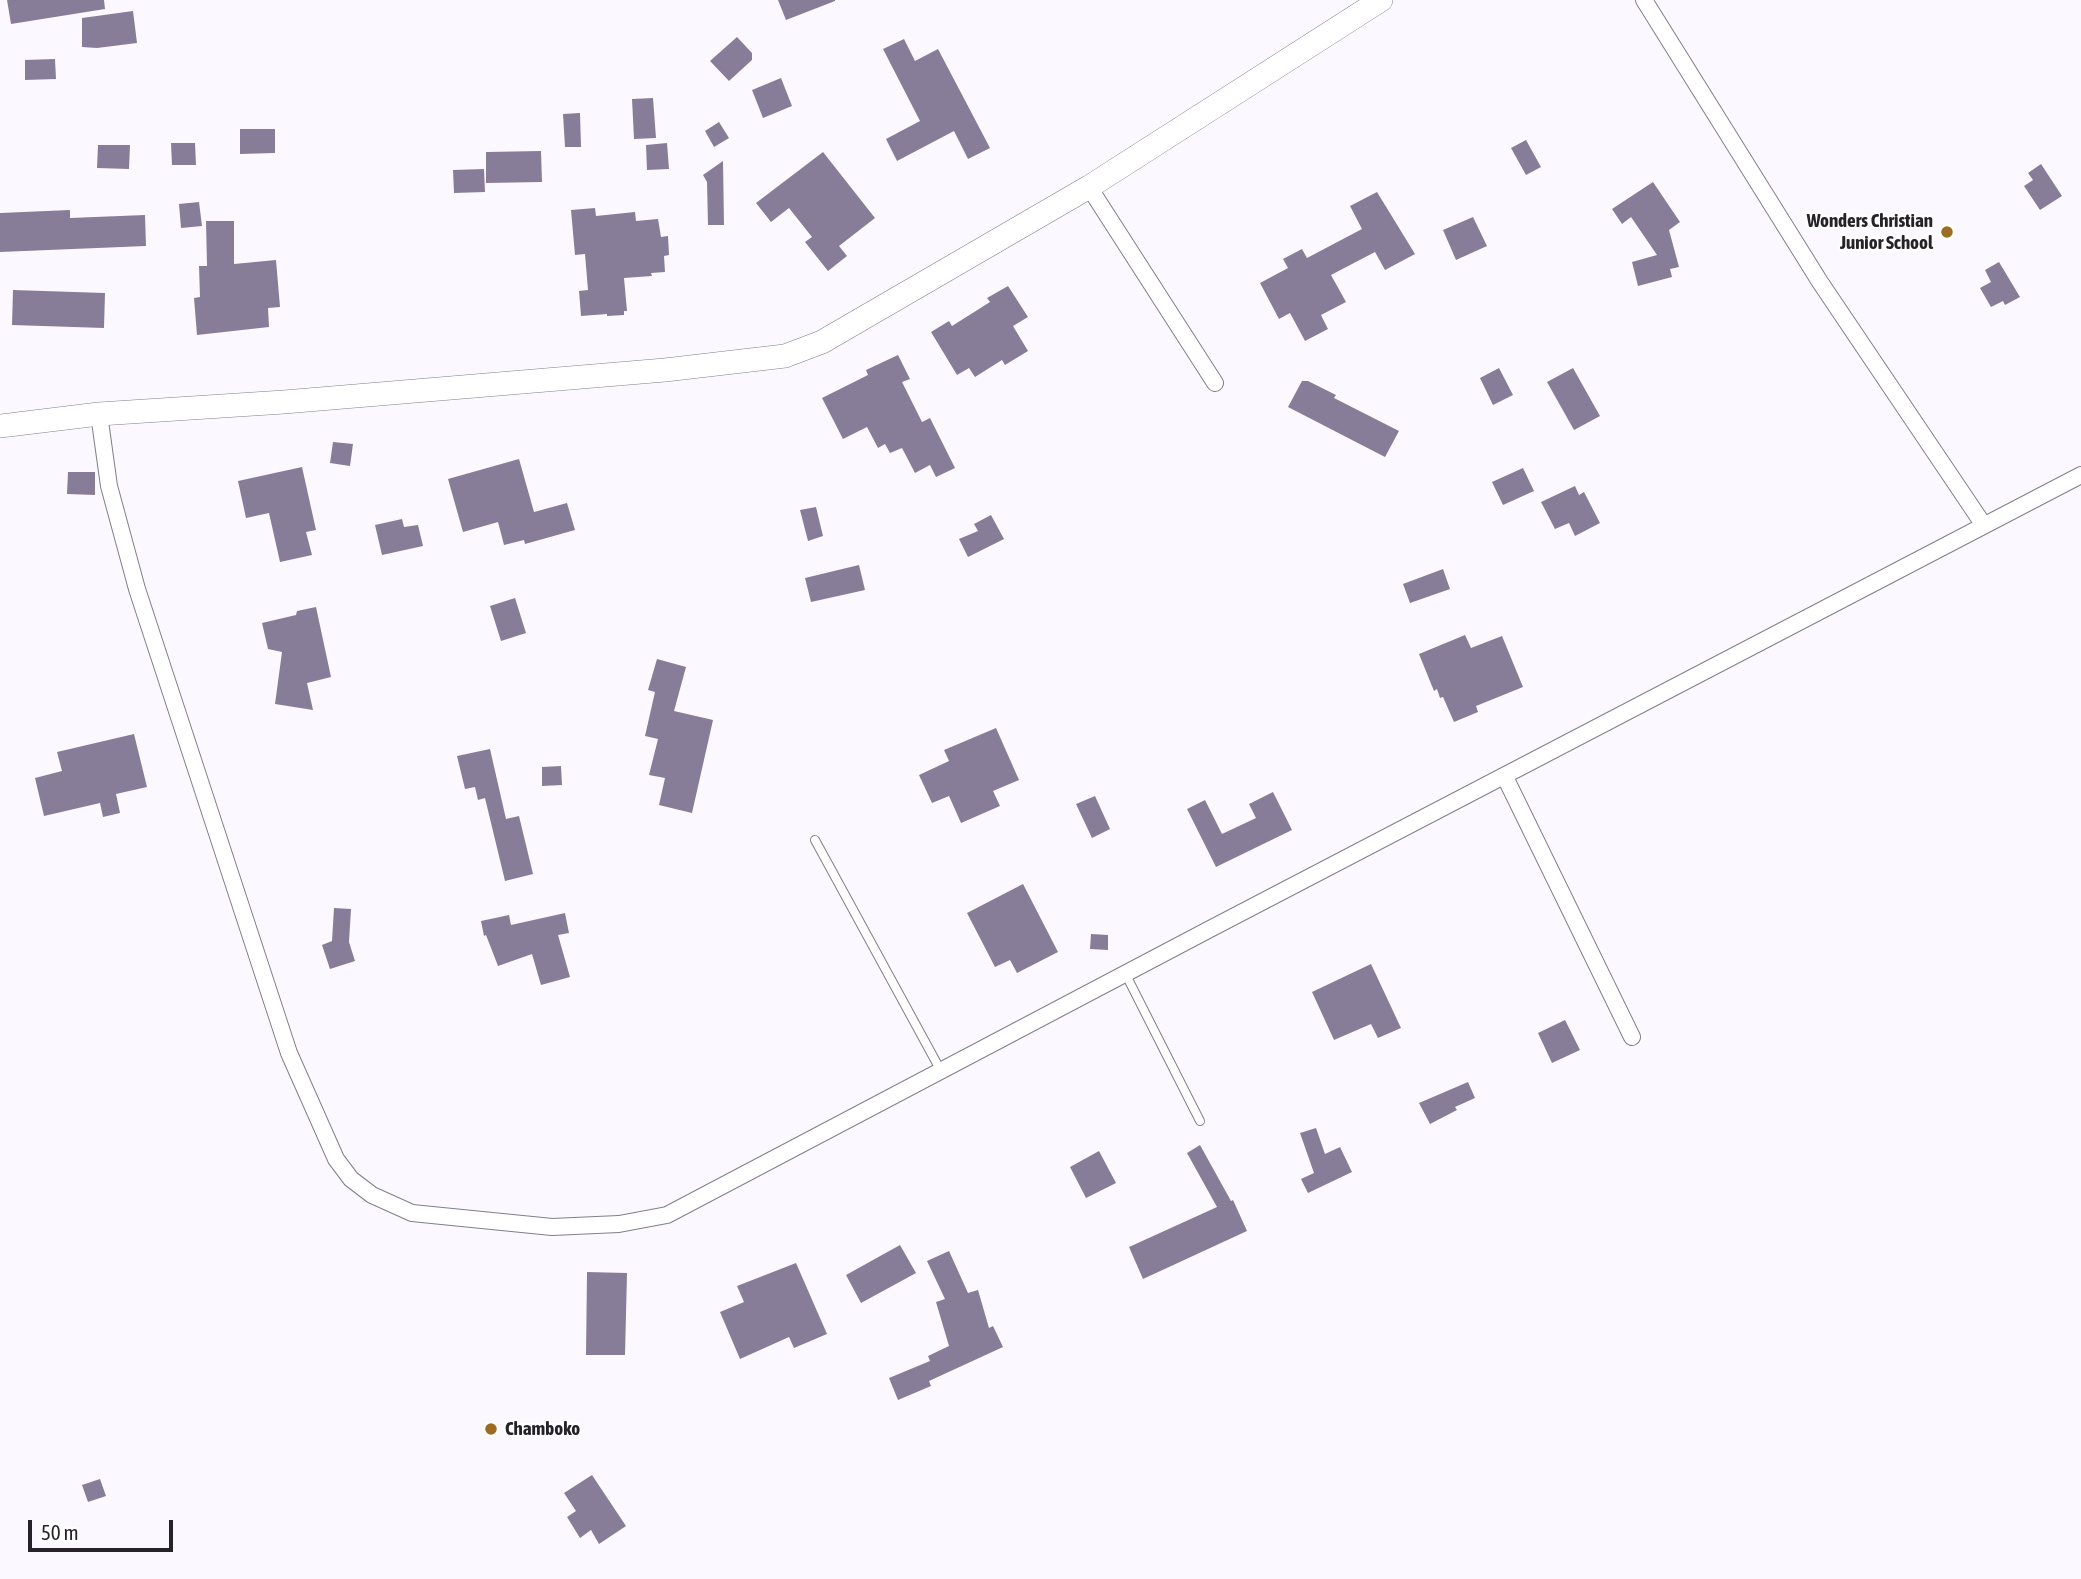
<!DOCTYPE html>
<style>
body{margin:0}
#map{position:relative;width:2081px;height:1579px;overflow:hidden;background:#fbf9ff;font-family:"Asap Condensed",sans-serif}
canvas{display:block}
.scale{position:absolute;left:28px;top:1520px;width:145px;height:32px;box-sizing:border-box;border:4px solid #252328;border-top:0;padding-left:9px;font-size:21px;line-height:24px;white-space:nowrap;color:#252328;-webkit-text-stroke:5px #fff;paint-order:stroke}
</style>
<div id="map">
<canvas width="2081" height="1579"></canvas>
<div class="scale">50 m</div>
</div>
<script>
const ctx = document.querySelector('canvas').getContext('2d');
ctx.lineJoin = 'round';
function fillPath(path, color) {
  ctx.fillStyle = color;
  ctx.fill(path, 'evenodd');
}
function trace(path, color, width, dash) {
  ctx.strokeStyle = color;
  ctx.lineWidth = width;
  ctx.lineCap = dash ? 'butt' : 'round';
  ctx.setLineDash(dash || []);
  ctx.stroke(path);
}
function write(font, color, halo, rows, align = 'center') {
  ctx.font = font + ' "Asap Condensed",sans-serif';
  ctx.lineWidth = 5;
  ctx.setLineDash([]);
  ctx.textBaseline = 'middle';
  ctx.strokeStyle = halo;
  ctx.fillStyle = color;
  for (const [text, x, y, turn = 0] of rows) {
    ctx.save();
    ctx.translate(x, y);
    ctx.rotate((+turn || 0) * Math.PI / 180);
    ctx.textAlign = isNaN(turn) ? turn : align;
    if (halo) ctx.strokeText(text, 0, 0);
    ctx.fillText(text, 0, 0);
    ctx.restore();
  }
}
fillPath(new Path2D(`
 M7,0H104L105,9L11,24Z
 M778,0H835V1L786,20Z
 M133,11L137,43L97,48L82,47V18Z
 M737,37L752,53V60L729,81L710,61Z
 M904,39L915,61L938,49L990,148L968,159L954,131L897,161L886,139L920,121L883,49Z
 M55,59L56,79L25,80V60Z
 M781,78L792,106L763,118L752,90Z
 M653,98L656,138L634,139L632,99Z
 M580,113L581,147H565L563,114Z
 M719,122L729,138L714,147L705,131Z
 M240,129H275V153L240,154Z
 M1526,140L1541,167L1526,175L1511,148Z
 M171,143H195L196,165H172Z
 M667,143L669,169L647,170L646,145Z
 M98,145H130L129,169L97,168Z
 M541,151L542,182L486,183V152Z
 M823,152L875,218L839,246L847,256L828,271L805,242L812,237L789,208L771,222L756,203Z
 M723,161L724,225H708L707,182L703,175Z
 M2041,164L2062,196L2040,210L2024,186L2033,180L2028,173Z
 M484,169L485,192L454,193L453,170Z
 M1653,182L1680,222L1669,230L1679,267L1670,269L1672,277L1638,286L1632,262L1657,255L1631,217L1622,224L1612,209Z
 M1377,192L1415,254L1385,270L1375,252L1331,275L1346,302L1321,315L1328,329L1305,341L1290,313L1279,319L1260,283L1288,268L1283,259L1302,249L1307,258L1362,229L1350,206Z
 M199,202L202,226L181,228L179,204Z
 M595,208L596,216L635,212L636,221L658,219L661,237L668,236L669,255L664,256L665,272L651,273L652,276L624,278L627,311H624V315L607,316V314L581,316L579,291L588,290L585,254L575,255L571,210Z
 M70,210V218L145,215L146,246L0,252V213Z
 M1473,217L1487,246L1456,260L1443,230Z
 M206,221H234V264L276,260L280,307L268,308L269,327L197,335L194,298L200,297L199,266H207Z
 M1999,262L2020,297L2005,305L2003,301L1991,307L1980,288L1991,282L1985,270Z
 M1008,286L1028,317L1013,326L1028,351L1005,365L1002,360L975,377L969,368L957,375L931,332L949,321L952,326L990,302L987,298Z
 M13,290L105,293L104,328L12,325Z
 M898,355L910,379L902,382L922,422L930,418L955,468L936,477L930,465L915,473L902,448L890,453L885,444L878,448L867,427L843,439L822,398L868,375L866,370Z
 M1499,368L1513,395L1493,405L1480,378Z
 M1573,368L1600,416L1574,430L1547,382Z
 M1302,381H1308L1336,395L1334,398L1399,431L1385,457L1288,407Z
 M333,442L353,444L350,466L330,463Z
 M519,459L534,512L567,503L575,530L525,544L524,540L504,545L498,522L463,532L448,479Z
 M302,467L316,530L306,532L312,555L280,562L269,513L246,518L238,481Z
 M1523,468L1534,491L1503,505L1492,482Z
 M68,472H95V495L67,494Z
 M1575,486L1579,495L1584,492L1600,523L1575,536L1569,523L1555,529L1541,502Z
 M816,507L823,536L808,541L800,510Z
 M991,515L1004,539L968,557L959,539L978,531L974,524Z
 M402,519L404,527L418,525L423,546L382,555L375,525Z
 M859,565L865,590L811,602L805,578Z
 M1443,569L1450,589L1410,603L1403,584Z
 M515,598L526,633L501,641L490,606Z
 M316,607L331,677L307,683L313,710L275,704L282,652L268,649L262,623L296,615L297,611Z
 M1465,635L1471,648L1502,636L1523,687L1476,706L1478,712L1454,722L1443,697L1440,698L1437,689L1434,691L1419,654Z
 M657,659L686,667L674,711L713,720L692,813L659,805L665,778L649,775L658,739L645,736L655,692L648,690Z
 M996,728L1019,780L993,791L1000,806L961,823L949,796L932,803L919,775L949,761L944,750Z
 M134,734L147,787L116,794L120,813L103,817L100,803L44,816L35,778L62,771L57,752Z
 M490,749L506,819L519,816L533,874L505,881L485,798L478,800L475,787L465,789L457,756Z
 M561,766L562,785L542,786V767Z
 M1273,792L1292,830L1216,867L1187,809L1205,800L1222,834L1256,818L1249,804Z
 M1095,796L1110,829L1092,838L1076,804Z
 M1023,884L1058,952L1017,973L1010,960L995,967L967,913Z
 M334,908L351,909L349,942L355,961L330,969L322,945L332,941Z
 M565,913L569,933L558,935L570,977L541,985L532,954L498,966L486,935L484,936L481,921L509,915L511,925Z
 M1091,934L1108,935V950L1090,949Z
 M1371,964L1401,1028L1378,1038L1371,1024L1334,1040L1312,992Z
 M1565,1020L1580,1050L1552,1063L1538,1033Z
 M1468,1082L1475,1098L1455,1107L1457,1110L1430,1124L1419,1103Z
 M1316,1128L1325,1154L1340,1147L1352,1172L1308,1193L1301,1179L1314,1173L1300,1133Z
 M1200,1145L1231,1201L1233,1200L1247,1231L1143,1279L1129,1247L1217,1207L1187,1153Z
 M1099,1151L1116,1183L1086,1198L1070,1167Z
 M900,1245L916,1273L861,1303L846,1275Z
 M949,1251L968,1293L978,1290L989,1328L993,1326L1003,1347L929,1381L931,1386L898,1400L889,1378L930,1361L928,1356L949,1346L936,1302L945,1299L927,1261Z
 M796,1263L827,1334L794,1348L789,1337L740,1359L720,1312L744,1302L737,1286Z
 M587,1272L627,1273L625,1355H586Z
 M592,1475L626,1526L599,1544L591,1530L580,1538L567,1517L576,1511L564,1493Z
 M100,1479L106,1496L88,1502L82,1485Z`), '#877d98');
const lane = new Path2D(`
 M815,840L941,1071
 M1125,973L1200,1121`);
const street = new Path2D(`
 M1644,0L1820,282L1983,524
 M1089,187L1215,383
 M99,414L109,486L137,589L289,1053L336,1159L351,1179L372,1195L412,1213L552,1227L619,1224L667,1215L1210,929L2081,475
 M1505,777L1632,1037`);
const secondary = new Path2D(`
 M0,426L99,414L284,402L665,370L785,356L822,342L1089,187L1381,0`);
trace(lane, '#837e8b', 10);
trace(street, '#837e8b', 18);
trace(secondary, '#837e8b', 24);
trace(lane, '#fff', 8);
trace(street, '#fff', 16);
trace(secondary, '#fff', 23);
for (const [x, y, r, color] of [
 [1947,232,7,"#9e6c21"],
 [491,1429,7,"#9e6c21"]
]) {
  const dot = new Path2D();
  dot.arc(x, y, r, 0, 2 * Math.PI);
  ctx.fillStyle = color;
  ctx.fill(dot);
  trace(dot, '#fff', 2.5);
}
write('bold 19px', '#252328', '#fff', [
 ["Wonders Christian",1933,221],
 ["Junior School",1933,243],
 ["Chamboko",505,1429,"left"]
], 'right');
</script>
